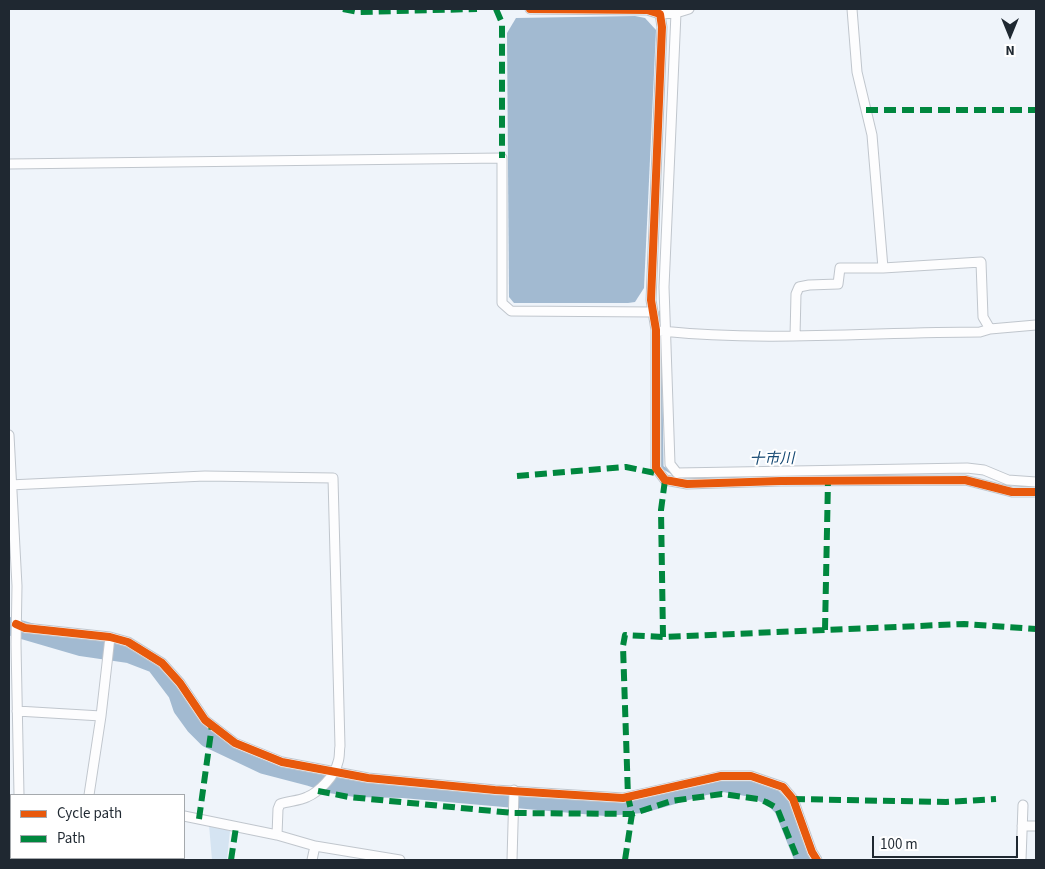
<!DOCTYPE html>
<meta charset="utf-8">
<style>
body{margin:0}
#map{position:relative;width:1045px;height:869px;overflow:hidden;background:#eff4fa;font-family:"Source Sans 3",sans-serif}
canvas{display:block}
.frame{position:absolute;inset:0;border:10px solid #1f2831;pointer-events:none}
.legend{position:absolute;left:10px;top:794px;width:175px;height:65px;box-sizing:border-box;background:#fff;border:1px solid #a5a9ad;margin:0;padding:6px 9px;list-style:none;font-size:15px;color:#1f2831}
.legend li{display:flex;align-items:center;gap:10px;height:25px}
.legend b{width:25px;border:1px solid #a5a9ad}
.north{position:absolute;left:985px;top:10px;width:50px;height:50px;-webkit-text-stroke:4px #fff;paint-order:stroke;rotate:180deg;font-size:14px;font-weight:700;line-height:20px;text-align:center;color:#1f2831}
.north::after{content:'';display:block;margin:auto;width:18px;height:22px;background:#1f2831;clip-path:polygon(50% 0,100% 100%,50% 72%,0 100%)}
.scale{position:absolute;left:872px;top:836px;width:146px;height:22px;box-sizing:border-box;border:2px solid #1f2831;border-top:0;padding-left:6px;font-size:15px;line-height:18px;white-space:nowrap;color:#1f2831;-webkit-text-stroke:4px #fff;paint-order:stroke}
</style>
<div id="map">
<canvas width="1045" height="869"></canvas>
<div class="frame"></div>
<ul class="legend">
<li><b style="height:6px;background:#e8590c"></b>Cycle path</li>
<li><b style="height:6px;background:#00873e"></b>Path</li>
</ul>
<div class="north">N</div>
<div class="scale">100 m</div>
</div>
<script>
const ctx = document.querySelector('canvas').getContext('2d');
ctx.lineJoin = 'round';
function fillPath(path, color) {
  ctx.fillStyle = color;
  ctx.fill(path, 'evenodd');
}
function trace(path, color, width, dash) {
  ctx.strokeStyle = color;
  ctx.lineWidth = width;
  ctx.lineCap = dash ? 'butt' : 'round';
  ctx.setLineDash(dash || []);
  ctx.stroke(path);
}
function write(font, color, halo, rows, align = 'center') {
  ctx.font = font + ' "Source Sans 3","Noto Sans JP",sans-serif';
  ctx.lineWidth = 4;
  ctx.setLineDash([]);
  ctx.textBaseline = 'middle';
  ctx.strokeStyle = halo;
  ctx.fillStyle = color;
  for (const [text, x, y, turn = 0] of rows) {
    ctx.save();
    ctx.translate(x, y);
    ctx.rotate((+turn || 0) * Math.PI / 180);
    ctx.textAlign = isNaN(turn) ? turn : align;
    if (halo) ctx.strokeText(text, 0, 0);
    ctx.fillText(text, 0, 0);
    ctx.restore();
  }
}
fillPath(new Path2D(`
 M209,825L230,831L227,860H212Z`), '#d5e4f2');
fillPath(new Path2D(`
 M635,16L645,18L656,30L644,288L635,302L628,303H514L509,297L507,33L516,18Z`), '#a2bad1');
trace(new Path2D(`
 M660,312L662,467L674,474`), '#a2bad1', 3);
trace(new Path2D(`
 M9,626L81,647L129,654L155,664L177,693L182,708L195,726L207,738L264,765L310,777L330,784L356,788L403,789L606,807L642,804L705,786L723,783L751,788L772,797L783,808L803,858L805,860`), '#a2bad1', 18);
const street = new Path2D(`
 M530,9L647,10L660,14L662,27L651,300L656,330V468L665,480L687,484L781,481L965,480L1012,492H1036
 M674,9L676,13L664,287L670,464L677,473L967,468L984,470L1008,480L1036,482
 M852,9L857,72L872,135L883,268
 M660,14L676,13L689,9
 M9,164L502,158V303L511,311L653,312
 M661,331C767,342 874,332 980,332L990,329L1036,325
 M795,336L796,294L799,287L809,285L838,284L840,268H883L981,262L983,317L990,329
 M9,435L17,586L16,644L19,795
 M9,485L205,476L333,478L340,746C339,751 340,757 338,762C335,776 319,792 307,797C299,801 289,801 280,804L278,809L277,835
 M16,624L25,628L110,637L128,642L162,663L180,683L205,720L235,743L282,762L368,778L495,790L623,798L721,776H751L783,787L793,799L812,852L817,860
 M17,711L101,716L89,795
 M101,716L110,637
 M9,806H11
 M184,816L277,835L315,846L400,860
 M1022,826H1036
 M162,858V860
 M47,860V858
 M312,860L315,846
 M512,860L514,790
 M1021,860L1023,805`);
trace(street, '#c0c6cd', 11);
trace(street, '#fdfdfe', 9);
trace(new Path2D(`
 M343,9L358,12L477,9
 M496,9L502,23V158
 M866,110H1036
 M517,476L626,467L660,474
 M825,630L828,480
 M663,637L661,510L665,480
 M318,791L349,797L513,813L632,814L671,801L722,794L758,799L766,802L777,808L798,860
 M793,799L946,802L996,799
 M199,819L212,725
 M231,860L236,827
 M625,860L632,814L628,797L623,646L625,635L663,637L964,624L1036,629`), '#00873e', 6, [12, 6]);
trace(new Path2D(`
 M530,9L647,10L660,14L662,27L651,300L656,330V468L665,480L687,484L781,481L965,480L1012,492H1036
 M16,624L25,628L110,637L128,642L162,663L180,683L205,720L235,743L282,762L368,778L495,790L623,798L721,776H751L783,787L793,799L812,852L817,860`), '#e8590c', 8);
write('italic 15px', '#174a74', '#fff', [
 ["十市川",772,460,-1]
]);
</script>
